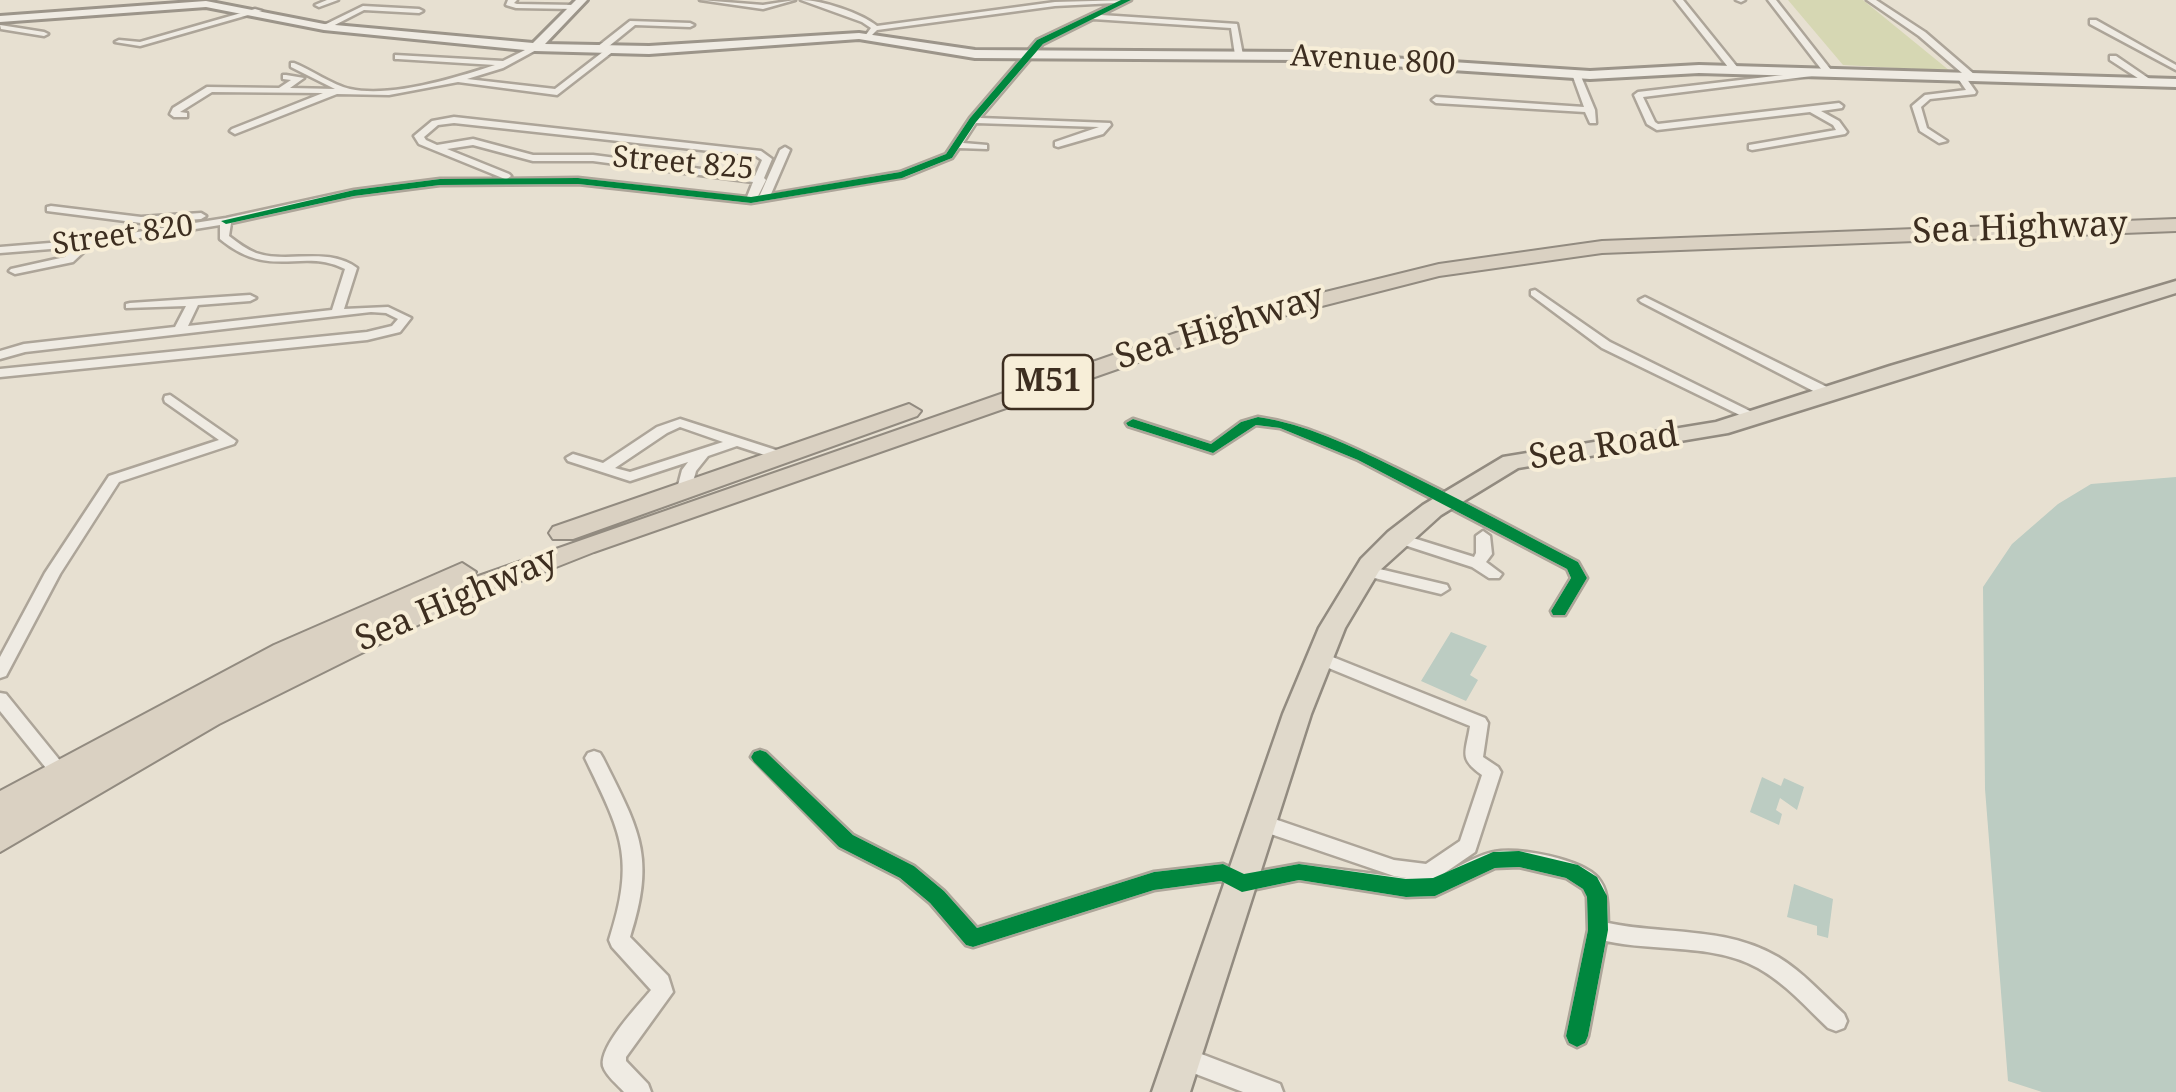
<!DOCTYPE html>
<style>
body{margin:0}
canvas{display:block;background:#e7e0d1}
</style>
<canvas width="2176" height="1092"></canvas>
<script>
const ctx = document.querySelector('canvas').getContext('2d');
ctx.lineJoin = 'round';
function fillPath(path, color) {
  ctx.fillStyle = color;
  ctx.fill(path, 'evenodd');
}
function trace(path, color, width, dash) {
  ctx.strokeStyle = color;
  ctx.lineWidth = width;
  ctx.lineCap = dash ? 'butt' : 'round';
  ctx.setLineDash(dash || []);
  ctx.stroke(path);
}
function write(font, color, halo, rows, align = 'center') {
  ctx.font = font + ' "Noto Serif",serif';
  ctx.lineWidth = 8;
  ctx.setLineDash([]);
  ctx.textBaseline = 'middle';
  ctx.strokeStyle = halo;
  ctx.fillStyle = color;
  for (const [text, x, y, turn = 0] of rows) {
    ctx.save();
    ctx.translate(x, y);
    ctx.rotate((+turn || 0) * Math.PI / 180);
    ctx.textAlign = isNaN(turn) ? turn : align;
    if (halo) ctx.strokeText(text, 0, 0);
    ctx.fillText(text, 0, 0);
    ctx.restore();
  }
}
fillPath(new Path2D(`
 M1788,0H1863L1950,71L1843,65Z`), '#d6d7b3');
fillPath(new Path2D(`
 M2176,477V1092H2042L2008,1081L1985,789L1983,587L2012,544L2058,504L2091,484Z
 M1451,632L1487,646L1470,675L1478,680L1466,701L1421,681Z
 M1762,777L1781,786L1784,778L1804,787L1797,810L1780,798L1776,810L1782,814L1779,825L1750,812Z
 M1794,884L1833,899L1828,938L1817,935V926L1787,917Z`), '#bcccc2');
const minor = new Path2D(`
 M327,0H338L319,7L315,5Z
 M508,0H517L514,3L517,4L575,5L579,7L575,9L516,8L506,5Z
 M700,0L763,5L795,0L763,9Z
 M801,0C822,0 861,13 877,26L1055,2L1131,0L1101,15L1237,24L1243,55L1239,57L1235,55L1231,28L1093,19L1043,44L980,118L1110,123L1111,125L1103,134L1058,147L1055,146V142L1099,127L976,123L963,143L987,145V149L959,148L952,158L905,177L751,203L578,184L440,185L354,196L231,223L229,236C238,243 246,249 256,253C289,264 327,246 357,268L344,309L388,307L411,318L400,332L367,340L0,377V369L367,332L392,326L398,319L386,313L371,312L25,352L0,359V351L24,344L175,327L186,306L126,308V304L130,303L250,295L256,298L250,301L198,305L188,326L332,310L345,269C301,247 271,281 220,239V225L90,246L73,262L15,274L9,271L11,269L65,257L76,247L0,253V247L87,240L226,218L354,190L440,179H505L419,144L414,136L432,121L454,117L761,151L772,159L764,178L766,180L758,196L760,195L780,150L785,147L790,150L771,194L900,172L946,154L970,118L1037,40L1115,3L1055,6L877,30L869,38L865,36L871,28L862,22ZM454,123L756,156L762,160L755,176L593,155H533L473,139L437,145L426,140L424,137L438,125ZM473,145L533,161H593L753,182L747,197L578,178L507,179L511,176L509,174L447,149Z
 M1675,0H1683L1738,68V72H1732Z
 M1736,0H1745L1741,2Z
 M1768,0H1776L1831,70V74H1825Z
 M1867,0H1876L1925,32L1975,75V79H1969L1919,36Z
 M363,6L419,9L423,11L419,13L364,10L327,29L320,27Z
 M255,9L262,11L140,46L115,42L119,40L140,42Z
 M2090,20H2096L2176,65V70L2090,24Z
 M630,21L690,23L694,25L690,27L635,25L603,51H597V47Z
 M0,25L44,32L48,34L44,36L1,29Z
 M535,45L539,47L538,49L503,68L467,79L555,89L608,48L615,50L557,95L458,82L389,95L337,94L235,134L230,131L232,129L323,93L212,92L180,112L187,113V117H174L170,114L173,108L207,87L279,88L291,80L283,79V75H286L304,78L290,88L335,89L291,67V63H294C312,70 332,85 350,89C391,98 455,78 495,65L398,59H395V55L503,61Z
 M2110,56H2116L2154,82L2147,84L2110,60Z
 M1576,72L1580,74L1595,110L1596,123H1590L1585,112L1436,103L1432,100L1436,97L1584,107L1572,74Z
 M1809,72H1812V76L1643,97L1655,122L1658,124L1839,103L1843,106L1842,108L1821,111L1839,121L1847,132L1845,134L1752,150L1749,149V145L1836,130L1833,125L1810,112L1657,130L1647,124L1634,95L1638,92Z
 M1958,75H1964L1976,92L1975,94L1930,99L1921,107L1927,128L1947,141L1939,143L1920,131L1912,106L1925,95L1966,90L1957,77Z
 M51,206L141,217L201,213L206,216L201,219L141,223L47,211V207Z
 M1535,290L1610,342L1762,417L1755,421L1750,420L1602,348L1531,295V291Z
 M1645,297L1833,390L1834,393L1833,396H1823L1641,302L1639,300Z
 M170,395L236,441L234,444L119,482L60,574L6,676L0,678V657L45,573L109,476L219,440L165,402L164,399L165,396Z
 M1258,417C1306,424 1351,446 1394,467C1456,497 1517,530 1578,562L1587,578L1565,615H1553L1551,611L1571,578L1567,569L1358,460L1280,428L1256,425L1213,453L1128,426L1126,423L1133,419L1211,444L1241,422Z
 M680,419L782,452L784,455L777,459L737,446L708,456L696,471L691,489L684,493L677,489L682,470L688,462L630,481L568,461L566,458L573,454L603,463L657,427ZM680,427L723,442L630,472L615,468L667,433Z
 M1483,531L1490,536L1492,554L1486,562L1502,574L1499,578H1489L1472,567L1392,541L1390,538L1397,533L1474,557L1476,553V536Z
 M1367,566L1447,585L1449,589L1441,594L1362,575L1359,571L1362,567Z
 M1320,652L1485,718L1488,723L1483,757L1498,767L1501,772L1475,852L1443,874C1459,867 1477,855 1494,852C1518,847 1581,859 1598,878C1609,891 1607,907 1608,923C1664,935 1726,926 1778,957C1803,972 1822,994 1844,1014L1847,1021L1844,1028L1836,1031L1828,1028C1806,1007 1785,983 1758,968C1713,943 1655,952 1606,941L1588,1036L1585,1043L1577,1047L1569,1043L1566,1036L1588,930L1587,897L1583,889L1566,878L1519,867L1495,868L1435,896L1406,897L1299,880L1242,892L1221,881L1154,890L973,947L966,945L930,903L900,878L839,847L751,757L754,752L760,750L766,752L853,835L914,866L944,891L977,928L1154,872L1223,864L1244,874L1299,864L1413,879L1394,876L1253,828L1251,822L1253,816L1260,814L1394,860L1426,864L1460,841L1482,775C1458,758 1466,753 1470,726L1314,662L1312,658L1314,654Z
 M0,693L6,694L66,768L69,773L66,778L60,780L54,778L0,711Z
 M594,751L600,753L603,758C639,830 656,856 630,937L668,976L673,992L626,1057V1061L648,1084L651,1092H624C618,1085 606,1076 603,1066C599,1046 638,1006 651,990L612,947L609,940C636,857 621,833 585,758L588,753Z
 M1183,1047L1280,1084L1283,1092H1243L1175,1066L1172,1058L1175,1050Z`);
const secondary = new Path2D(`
 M576,0H587L545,44L649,46L859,33L975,50L1299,52L1590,71L1699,65L2176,79V87L1699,73L1590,79L1299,60L975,58L859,39L649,54L535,51L324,30L206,7L0,22V16L206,1L324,24L533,43Z`);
const trunk = new Path2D(`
 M2176,281V293L1728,433L1518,468L1441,515L1379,571L1345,628L1311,714L1190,1092H1152L1283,714L1319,628L1361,559L1388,532L1423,505L1503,457L1716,422L1890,366Z`);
const motorway = new Path2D(`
 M2176,219V231L1602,253L1439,276L1232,329L594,552L450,609L219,724L0,852V791L274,645L462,563L476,572L470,579L1216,319L1439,264L1602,241Z
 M909,404L921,411L917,416L573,539H553L549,533L553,527Z`);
trace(minor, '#ada599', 5);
trace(secondary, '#9c958a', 6);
trace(trunk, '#928b80', 5);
trace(motorway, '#928b80', 4);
fillPath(minor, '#efebe3');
fillPath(secondary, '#efebe3');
fillPath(trunk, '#e0d9cb');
fillPath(motorway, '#dad1c2');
fillPath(new Path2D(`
 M1121,0H1131L1043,44L976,122L952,158L902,178L751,203L578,184L440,185L354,196L226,224L221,221L354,190L440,179L578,178L751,197L900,172L946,154L970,118L1037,40Z
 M1258,417C1306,424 1351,446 1394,467C1456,497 1517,530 1578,562L1587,578L1565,615H1553L1551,611L1571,578L1567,569L1358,460L1280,428L1256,425L1213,453L1128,426L1126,423L1133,419L1211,444L1241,422Z
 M760,750L766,752L853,835L914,866L944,891L977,928L1154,872L1223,864L1244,874L1299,864L1406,879L1433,878L1493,852L1519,851L1578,865L1597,877L1607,896L1608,930L1588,1036L1585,1043L1577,1047L1569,1043L1566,1036L1588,930L1587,897L1583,889L1566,878L1519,867L1495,868L1435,896L1406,897L1299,880L1242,892L1221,881L1154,890L973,947L966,945L930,903L900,878L839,847L754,762L751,757L754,752Z`), '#00873e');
write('30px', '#3d2e20', '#f7eed8', [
 ["Avenue 800",1373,61,3],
 ["Street 825",683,164,5],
 ["Street 820",123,236,-8]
]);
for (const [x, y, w] of [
 [1048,382,90]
]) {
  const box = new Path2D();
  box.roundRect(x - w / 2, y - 27, w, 54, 8);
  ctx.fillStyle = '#f7eed8';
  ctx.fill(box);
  trace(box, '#3d2e20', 2.5);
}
write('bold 32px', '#3d2e20', null, [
 ["M51",1048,382]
]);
write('35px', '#3d2e20', '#f7eed8', [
 ["Sea Highway",2020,229,-2],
 ["Sea Highway",1220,328,-17],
 ["Sea Road",1604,447,-9],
 ["Sea Highway",457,600,-23]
]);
</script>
